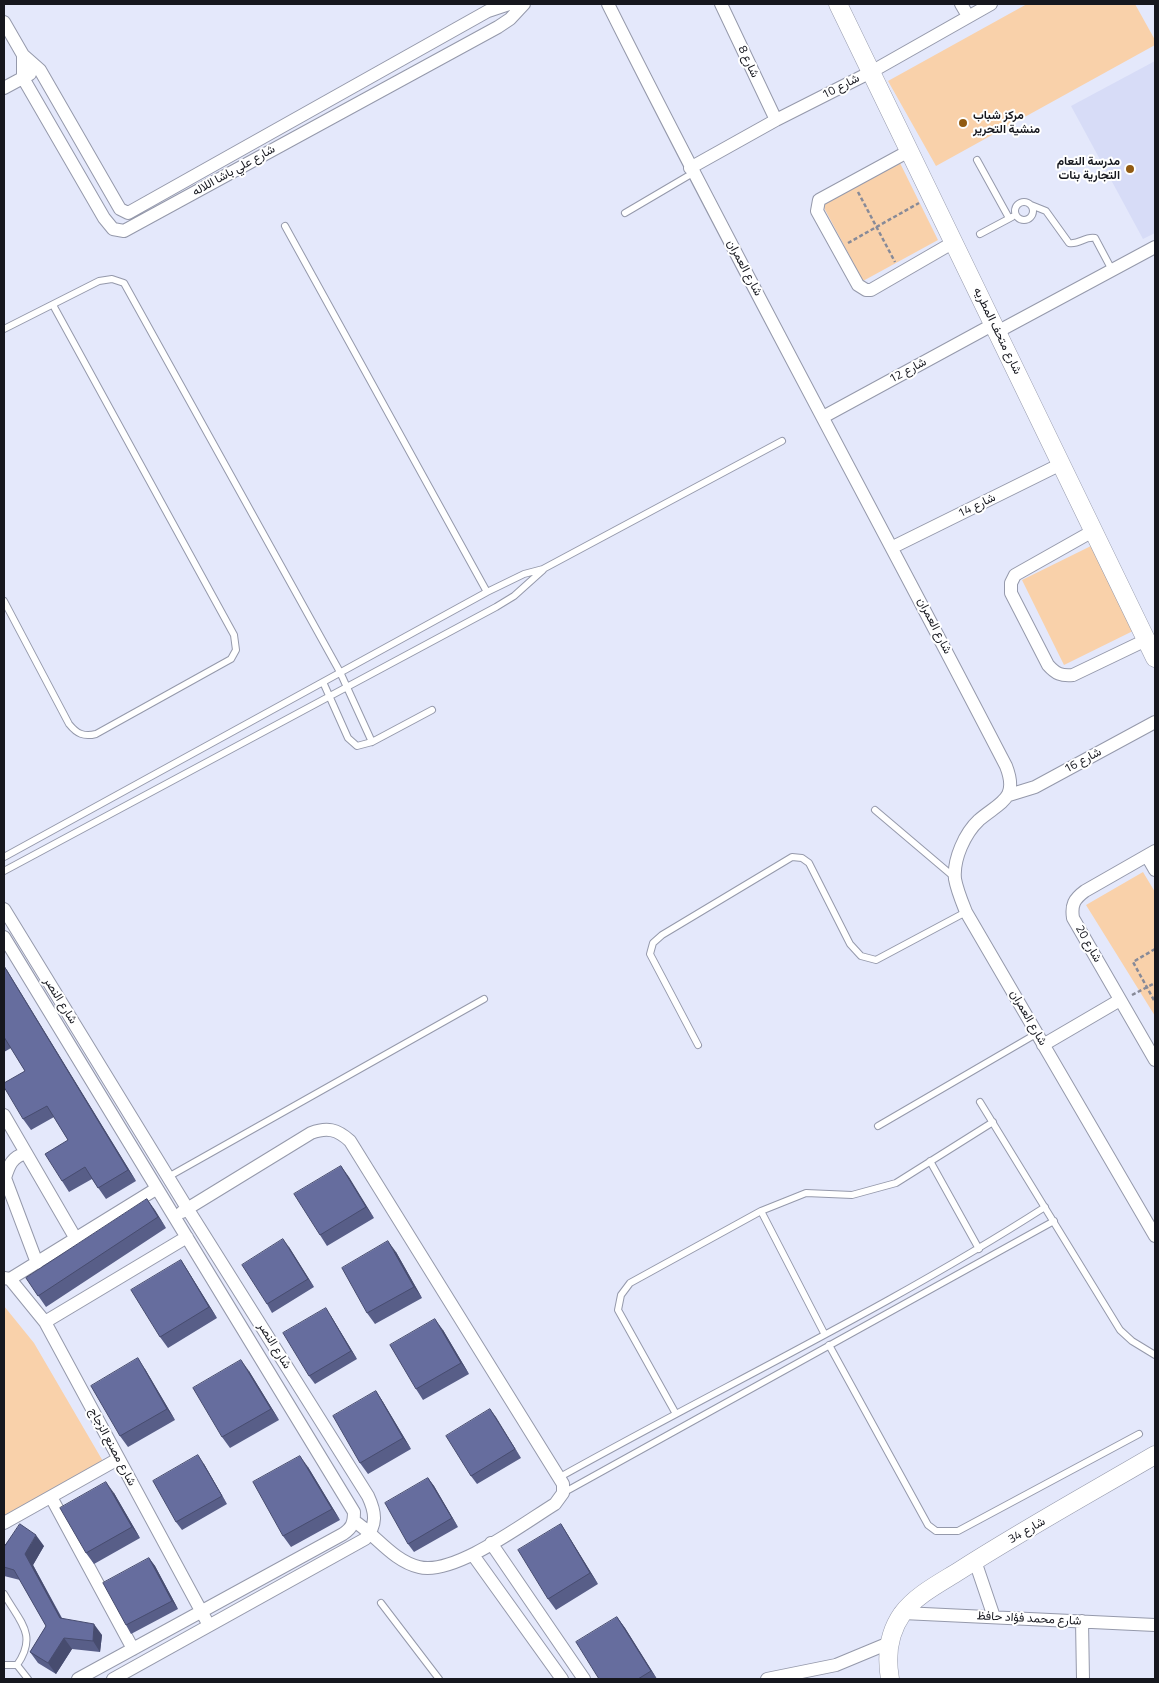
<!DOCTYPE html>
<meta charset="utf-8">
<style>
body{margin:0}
#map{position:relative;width:1159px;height:1683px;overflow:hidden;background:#e4e8fb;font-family:"Titillium Web",sans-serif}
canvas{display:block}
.frame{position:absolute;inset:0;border:5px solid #16171e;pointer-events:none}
</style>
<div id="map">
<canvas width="1159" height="1683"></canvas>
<div class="frame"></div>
</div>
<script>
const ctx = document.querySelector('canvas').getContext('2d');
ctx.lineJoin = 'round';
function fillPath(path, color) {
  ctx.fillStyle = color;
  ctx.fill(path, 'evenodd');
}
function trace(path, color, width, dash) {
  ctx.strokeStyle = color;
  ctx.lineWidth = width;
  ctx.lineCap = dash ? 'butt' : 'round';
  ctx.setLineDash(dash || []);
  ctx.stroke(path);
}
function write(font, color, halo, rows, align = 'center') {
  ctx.font = font + ' "Titillium Web",Vazirmatn,sans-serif';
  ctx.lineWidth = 4;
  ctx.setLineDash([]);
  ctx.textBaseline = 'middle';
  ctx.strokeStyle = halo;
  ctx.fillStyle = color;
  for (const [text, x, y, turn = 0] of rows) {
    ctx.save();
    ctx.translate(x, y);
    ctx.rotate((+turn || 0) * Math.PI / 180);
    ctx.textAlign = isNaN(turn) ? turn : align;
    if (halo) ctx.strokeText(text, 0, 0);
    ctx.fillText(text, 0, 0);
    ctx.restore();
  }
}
fillPath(new Path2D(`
 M1155,61V233L1143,239L1071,106Z`), '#d7dcf7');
fillPath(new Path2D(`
 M1027,4H1135L1155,40V45L936,166L888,81Z
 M900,163L938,240L863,281L822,204Z
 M1095,544L1137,629L1064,665L1022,580Z
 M1143,872L1155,892V1016L1086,905Z
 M4,1306L34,1343L104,1463L4,1520Z`), '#f9d1aa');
const lane = new Path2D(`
 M977,160L1009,218
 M1015 211a9 9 0 1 1 18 0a9 9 0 1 1-18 0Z
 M1031,205L1046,211L1069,243C1079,245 1085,236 1095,238L1112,270
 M625,213L693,173
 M285,226L487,592
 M980,234L1012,217
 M4,329L99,281L112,279L124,283L340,672L372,742
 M4,601L69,724C77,734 84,737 96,734L231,659L236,650L234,635L53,305
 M323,682L348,738L357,746L372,742L432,710
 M875,810L954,877
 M4,857L487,592L524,574L543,569L782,441
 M4,871L496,607L514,596L543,570
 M698,1045L650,954L653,943L662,935L792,857L802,858L809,863L850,944L861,956L876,960L966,912
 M980,1102L1120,1330L1132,1341L1155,1355
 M878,1126L1036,1034
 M930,1161L979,1249
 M168,1177L484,999
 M761,1211L824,1333
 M829,1345L928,1525L936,1531H958L1139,1434
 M676,1414L618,1310L621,1295L630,1283L761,1211L806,1193L852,1195L896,1183L993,1122
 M560,1477C721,1387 889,1307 1045,1207
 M563,1493L1054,1221
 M4,1594C20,1622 38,1635 17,1665L28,1679
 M381,1603L439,1679
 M4,1665H17`);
const street = new Path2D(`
 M608,4C736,260 874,511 1006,766C1019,799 1000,802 979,820C965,833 953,859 955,879C957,890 962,902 966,912L1155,1236
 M721,4L776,120
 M961,4L968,16
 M4,22L23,55L40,70L120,209L128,213L488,11L509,4
 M23,55V78L104,218L113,229L124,231L498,27L510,19L524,4
 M4,88L30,74
 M909,151L819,200L817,211L858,285L866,290H871L954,242
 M690,168L776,120L871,72L991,4
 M997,332L1155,247
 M823,417L994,324
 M1093,531L1015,575L1011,583V593L1048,665C1056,674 1061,676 1073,675L1146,640
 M893,547L1061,464
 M1009,795L1035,787L1155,722
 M1155,851L1085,891C1074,899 1071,905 1073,918L1155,1060
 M1147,856L1155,870
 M4,909L187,1208L368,1496C376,1513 377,1525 365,1539L113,1679
 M4,937L354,1512C354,1523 352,1528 343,1534L78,1679
 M1043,1045L1120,1000
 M4,1115L76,1239
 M26,1153C12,1157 9,1165 5,1178L37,1263
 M182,1212L311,1133C327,1127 337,1129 350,1141L563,1484V1493L555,1504C524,1523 454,1576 419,1567C393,1561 376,1535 354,1521
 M4,1278L10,1279L45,1322L206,1620
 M10,1279L156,1189
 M45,1322L187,1237
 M51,1497L133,1649
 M4,1523L118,1459
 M491,1543L584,1679
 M473,1555L562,1679
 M975,1561L994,1617
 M903,1613L1155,1625
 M1082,1621L1083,1679
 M767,1679L836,1665L889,1643`);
const secondary = new Path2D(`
 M838,4L1155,658
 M890,1679C886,1656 888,1634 902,1614C916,1595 940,1583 959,1571C1023,1530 1090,1493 1155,1455`);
trace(lane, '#9599ab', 8);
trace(street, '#9599ab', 14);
trace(secondary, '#9599ab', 19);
trace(new Path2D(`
 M858,192L895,262
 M848,243L919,203
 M1155,949L1133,962L1155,1002
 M1132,995L1155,983`), '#878a98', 2.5, [4, 2.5]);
trace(lane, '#fff', 6);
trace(street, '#fff', 12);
trace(secondary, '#fff', 18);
fillPath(new Path2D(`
 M4,966L136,1181L106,1199L92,1179L69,1192L62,1181L68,1140L54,1117L31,1130L23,1119L25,1071L11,1048L4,1052Z
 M341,1166L374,1218L327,1246L320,1235Z
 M147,1199L166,1228L46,1307L26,1278Z
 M289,1247L314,1287L272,1313L267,1304Z
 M396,1252L422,1298L375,1324L367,1313Z
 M181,1260L188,1271L217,1318L168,1348L160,1337Z
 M331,1316L357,1359L315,1384L309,1376Z
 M443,1330L469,1374L423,1400L416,1389Z
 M145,1369L175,1420L128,1447L120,1436Z
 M249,1371L279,1420L230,1448L222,1437Z
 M376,1391L383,1402L411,1449L368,1474L360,1463Z
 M490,1409L521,1458L477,1484L471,1476Z
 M204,1464L227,1504L182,1530L176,1522Z
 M308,1467L340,1520L291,1547L283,1536Z
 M428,1478L434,1486L458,1527L414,1552L408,1544Z
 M114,1493L140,1538L94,1564L86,1553Z
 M561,1524L598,1584L556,1610L548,1599Z
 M4,1544L44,1546L33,1565L62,1618L102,1635L100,1652L72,1649L56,1674L38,1663L30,1652L46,1626L20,1580L4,1576Z
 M149,1558L155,1566L178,1609L131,1634L126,1625Z
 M617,1617L625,1628L657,1679H599Z`), '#585e88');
fillPath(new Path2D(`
 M4,966L7,970L136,1181L128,1170Z
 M341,1166L349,1177L374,1218L366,1207Z
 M147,1199L155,1210L166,1228L158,1217Z
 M283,1239L289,1247L314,1287L308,1279Z
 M388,1241L396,1252L422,1298L414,1287Z
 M181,1260L188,1271L217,1318L209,1307Z
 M326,1308L331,1316L357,1359L351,1351Z
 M435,1319L443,1330L469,1374L461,1363Z
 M138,1358L145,1369L175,1420L167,1409Z
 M241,1360L249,1371L279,1420L271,1409Z
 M376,1391L383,1402L411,1449L403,1438Z
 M490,1409L496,1417L521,1458L515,1449Z
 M198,1455L204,1464L227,1504L222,1496Z
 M300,1456L308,1467L340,1520L332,1509Z
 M428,1478L434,1486L458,1527L452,1518Z
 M106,1482L114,1493L140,1538L132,1527Z
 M561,1524L568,1535L598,1584L590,1573Z
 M36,1535L44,1546L33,1565L67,1629L60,1618L25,1554Z
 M149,1558L155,1566L178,1609L172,1601Z
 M617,1617L625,1628L657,1679L651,1671Z
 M94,1624L102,1635L100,1652L93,1641Z
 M64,1638L72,1649L56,1674L48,1663Z`), '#474c6f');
const building = new Path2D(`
 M4,966L128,1170L98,1188L85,1167L62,1181L45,1154L68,1140L47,1106L23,1119L4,1087V1083L25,1071L4,1037Z
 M341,1166L366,1207L320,1235L294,1194Z
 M147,1199L158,1217L38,1296L26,1278Z
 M283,1239L308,1279L267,1304L242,1265Z
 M388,1241L414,1287L367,1313L342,1268Z
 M181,1260L209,1307L160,1337L131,1290Z
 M326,1308L351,1351L309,1376L283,1333Z
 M435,1319L461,1363L416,1389L390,1345Z
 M138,1358L167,1409L120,1436L91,1386Z
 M241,1360L271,1409L222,1437L193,1388Z
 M376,1391L403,1438L360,1463L333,1416Z
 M490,1409L515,1449L471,1476L446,1436Z
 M198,1455L222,1496L176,1522L153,1481Z
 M300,1456L332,1509L283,1536L253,1482Z
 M428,1478L452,1518L408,1544L385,1503Z
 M106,1482L132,1527L86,1553L60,1508Z
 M20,1524L36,1535L25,1554L60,1618L94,1624L93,1641L64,1638L48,1663L30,1652L46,1626L14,1570L4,1567V1544L5,1545Z
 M561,1524L590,1573L548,1599L518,1550Z
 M149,1558L172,1601L126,1625L103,1583Z
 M617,1617L651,1671L638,1679H599L576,1642Z`);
fillPath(building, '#666d9e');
trace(building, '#474c6f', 1);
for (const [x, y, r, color] of [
 [963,123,5,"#925b12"],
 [1130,169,5,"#925b12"]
]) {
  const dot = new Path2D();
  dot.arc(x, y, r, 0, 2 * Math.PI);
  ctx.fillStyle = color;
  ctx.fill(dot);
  trace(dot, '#fff', 2);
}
write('12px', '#16171e', '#fff', [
 ["شارع 8",748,62,65],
 ["شارع 10",841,87,-27],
 ["شارع علي باشا اللاله",234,171,-29],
 ["شارع العمران",744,268,62],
 ["شارع متحف المطريه",997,331,64],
 ["شارع 12",908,371,-28],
 ["شارع 14",977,506,-26],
 ["شارع العمران",934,626,63],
 ["شارع 16",1083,761,-28],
 ["شارع 20",1088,944,60],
 ["شارع النصر",60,1001,58],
 ["شارع العمران",1028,1018,60],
 ["شارع النصر",274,1346,58],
 ["شارع مصنع الزجاج",112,1447,62],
 ["شارع 34",1027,1531,-30],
 ["شارع محمد فؤاد حافظ",1029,1619,3]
]);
write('bold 12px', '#16171e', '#fff', [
 ["مركز شباب",973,116],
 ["منشية التحرير",973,130],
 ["مدرسة النعام",1120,162,"right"],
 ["التجارية بنات",1120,176,"right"]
], 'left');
</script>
